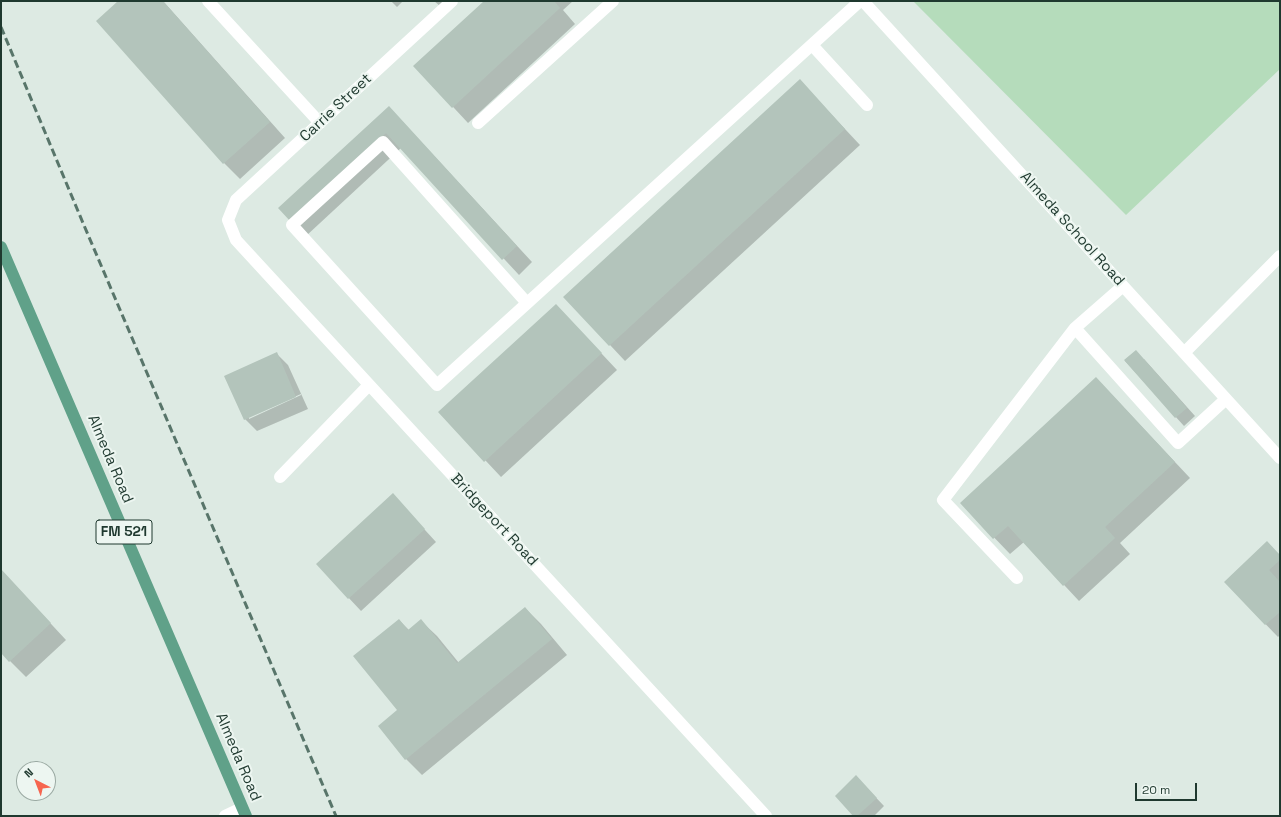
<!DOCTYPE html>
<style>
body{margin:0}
#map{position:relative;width:1281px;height:817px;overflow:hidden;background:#ddeae3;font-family:"Space Grotesk",sans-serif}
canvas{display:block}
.frame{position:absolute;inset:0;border:2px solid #1f392f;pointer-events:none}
.north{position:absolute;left:16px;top:761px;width:40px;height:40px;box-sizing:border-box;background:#edf6f1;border:1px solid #9baaa3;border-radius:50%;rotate:318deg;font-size:11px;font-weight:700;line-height:16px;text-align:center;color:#1f392f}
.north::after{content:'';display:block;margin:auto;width:14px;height:18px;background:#f6654f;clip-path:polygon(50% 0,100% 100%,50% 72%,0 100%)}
.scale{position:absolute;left:1135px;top:783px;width:62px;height:18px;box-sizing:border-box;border:2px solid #1f392f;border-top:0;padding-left:5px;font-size:12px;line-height:14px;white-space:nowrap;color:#1f392f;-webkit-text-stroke:3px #edf6f1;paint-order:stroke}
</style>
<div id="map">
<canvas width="1281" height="817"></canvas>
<div class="frame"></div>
<div class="north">N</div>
<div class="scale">20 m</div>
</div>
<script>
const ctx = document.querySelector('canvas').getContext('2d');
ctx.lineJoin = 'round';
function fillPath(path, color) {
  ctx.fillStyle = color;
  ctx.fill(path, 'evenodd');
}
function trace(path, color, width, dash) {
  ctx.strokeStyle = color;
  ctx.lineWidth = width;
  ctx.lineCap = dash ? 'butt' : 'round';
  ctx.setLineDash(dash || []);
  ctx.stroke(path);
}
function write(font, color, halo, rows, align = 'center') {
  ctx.font = font + ' "Space Grotesk",sans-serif';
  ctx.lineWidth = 4;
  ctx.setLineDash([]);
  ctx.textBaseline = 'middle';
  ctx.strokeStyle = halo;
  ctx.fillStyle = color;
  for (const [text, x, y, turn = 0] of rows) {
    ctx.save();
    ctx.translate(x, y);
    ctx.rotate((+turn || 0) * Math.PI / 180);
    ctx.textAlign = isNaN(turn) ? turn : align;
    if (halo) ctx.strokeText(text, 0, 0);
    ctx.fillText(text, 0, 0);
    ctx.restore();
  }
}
fillPath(new Path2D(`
 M913,1H1280V69L1126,215Z`), '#b5dcbb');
fillPath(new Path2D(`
 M120,1H163L285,138L240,179L224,163Z
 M391,1H403L397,7Z
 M434,1H446L440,6Z
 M485,1H573L563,10L575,24L468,123L415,66Z
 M800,81L860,145L625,361L565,297Z
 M389,107L532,262L519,275L401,148L306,236L290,220Z
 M556,305L617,370L501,477L440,412Z
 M276,353L288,365L308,409L257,431L245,419ZM301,394V395L249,419V417Z
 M1144,359L1195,416L1184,426L1125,361Z
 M1096,378L1190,478L1120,543L1130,554L1079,601L1024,542L1010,554L961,503Z
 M404,507L436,542L361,611L317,564Z
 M1280,556V635L1278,637L1225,582Z
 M1,570L66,640L26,677L1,652Z
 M525,608L541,624L567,655L422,775L406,759L379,726L399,710V620L409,630L421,621L437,636L459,663Z
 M864,785L884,806L874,816H854Z`), '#0003');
fillPath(new Path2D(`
 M118,1H163L270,122L223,164L96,21Z
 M484,1H554L560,8L452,108L413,66Z
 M800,79L845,129L609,346L563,297Z
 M389,106L517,246L502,260L386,133L290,221L278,208Z
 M556,304L602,353L484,462L438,412Z
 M1136,350L1187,408L1175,418L1124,360Z
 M277,352L296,397L244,420L224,376Z
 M1096,377L1175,462L1105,527L1115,538L1063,586L1008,526L993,539L960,503Z
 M393,493L425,529L348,599L316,564Z
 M1267,541L1280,555V560L1269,570L1279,581L1280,580V612L1265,625L1224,582Z
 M1,569L51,623L9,662L1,653Z
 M525,607L552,639L405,760L378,726L397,710L353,656L399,619L408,630L421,619L457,663Z
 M856,775L877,798L857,816H853L835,796Z`), '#b3c4bb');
trace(new Path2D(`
 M208,1L320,123
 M452,1L236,200L228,220L236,240L766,816
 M863,1L1280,458
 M812,45L867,105
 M478,123L613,1
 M1123,286L1075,328L1178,443L1226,399
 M527,303L383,142L292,225L437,385L860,1
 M1184,353L1280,256
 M280,477L369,385
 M1017,578L943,500L1075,328
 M225,816L242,808`), '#fff', 12);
trace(new Path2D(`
 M1,247L246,816`), '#60a189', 12);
trace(new Path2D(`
 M1,27L83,223L336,816`), '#58756a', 3, [8, 4]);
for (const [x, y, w] of [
 [124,532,56]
]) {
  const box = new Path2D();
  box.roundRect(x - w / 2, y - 12, w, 24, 3);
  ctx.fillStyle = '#edf6f1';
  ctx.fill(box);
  trace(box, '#1f392f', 1);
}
write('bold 14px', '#1f392f', null, [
 ["FM 521",124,532]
]);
write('15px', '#1f392f', '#edf6f1', [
 ["Carrie Street",336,108,-43],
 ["Almeda School Road",1072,229,48],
 ["Almeda Road",110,459,67],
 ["Bridgeport Road",494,520,47],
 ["Almeda Road",238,757,67]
]);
</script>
